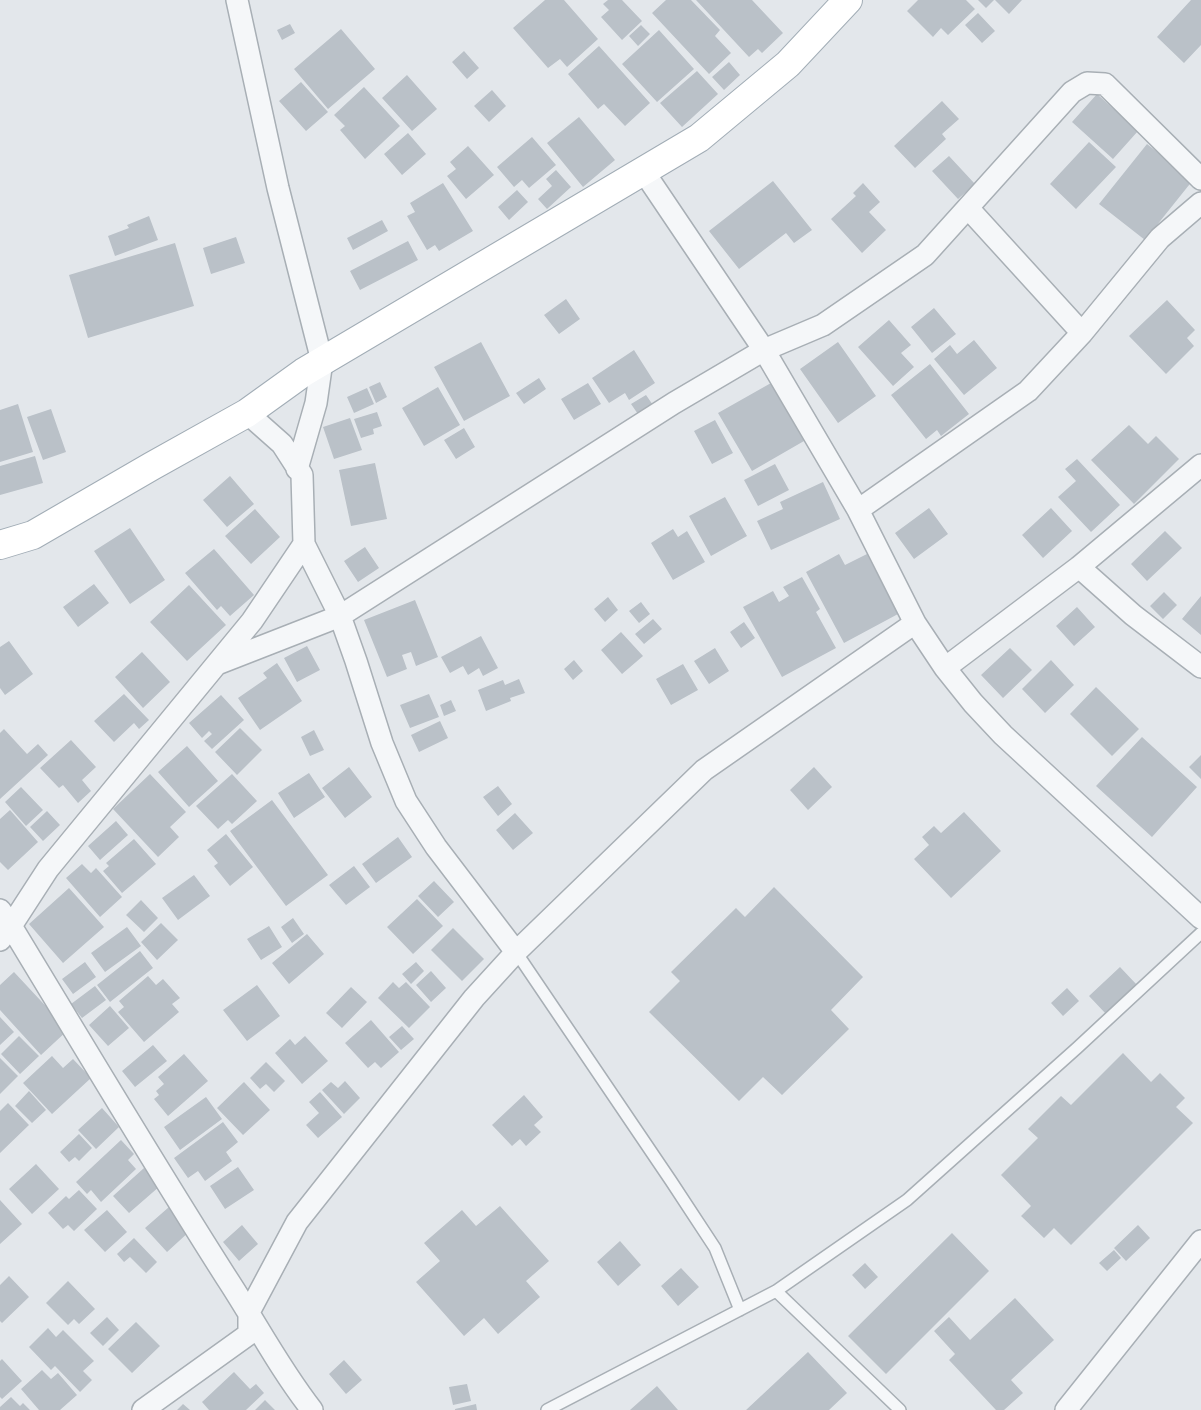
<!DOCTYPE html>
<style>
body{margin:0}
canvas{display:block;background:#e3e7eb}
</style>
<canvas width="1201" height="1410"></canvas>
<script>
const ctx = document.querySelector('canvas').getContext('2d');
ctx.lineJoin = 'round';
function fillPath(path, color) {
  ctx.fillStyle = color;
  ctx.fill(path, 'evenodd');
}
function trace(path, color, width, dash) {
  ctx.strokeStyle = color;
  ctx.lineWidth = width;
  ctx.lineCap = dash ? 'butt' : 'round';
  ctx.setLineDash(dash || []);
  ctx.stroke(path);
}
fillPath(new Path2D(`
 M545,0H564L598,39L567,67L560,59L548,68L513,28Z
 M608,0H622L642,21L622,40L601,17L609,10L603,4Z
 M666,0H691L720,30L715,36L731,53L709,74L652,13Z
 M696,0H752L783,33L762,53L758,49L749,57Z
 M918,0H966L975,9L948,35L941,28L933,37L907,11Z
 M978,0H994L986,8Z
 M995,0H1022L1009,14Z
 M1191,0H1201V45L1184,63L1157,37Z
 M978,13L995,31L982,43L965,25Z
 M290,24L295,33L282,40L277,30Z
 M641,25L650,34L638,46L629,36Z
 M341,29L375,69L328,109L294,69Z
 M659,30L694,69L657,102L622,64Z
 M599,46L650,103L625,126L604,104L598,109L568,74Z
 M464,51L479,68L467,79L452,62Z
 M729,62L740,75L724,90L712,77Z
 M697,71L718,94L682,127L660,103Z
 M407,75L437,109L412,131L382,98Z
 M301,82L328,112L306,131L279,101Z
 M364,87L400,126L365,159L340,130L345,126L334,115Z
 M492,90L506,106L489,122L474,106Z
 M1097,94L1138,131L1113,159L1072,122Z
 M942,101L959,119L942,134L946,139L915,168L894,146Z
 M579,117L615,160L583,187L547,143Z
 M408,133L426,154L402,175L384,154Z
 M532,137L556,165L529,188L522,180L514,187L497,167Z
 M1089,142L1116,167L1076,209L1050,184Z
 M1147,144L1193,180L1145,240L1099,204Z
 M468,146L494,175L466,199L447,176L456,169L450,162Z
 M949,156L975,184L958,199L932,171Z
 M556,170L571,187L547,209L538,199L552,186L546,179Z
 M773,181L812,230L794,243L786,233L739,269L709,231Z
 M443,183L473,231L439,251L435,245L427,250L407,216L415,212L410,203Z
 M863,183L880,202L869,212L886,230L862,253L831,219L856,196L853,193Z
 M517,190L528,202L509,220L498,207Z
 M149,216L158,240L115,256L108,236L129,228L127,225Z
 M382,220L388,231L353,250L347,238Z
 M236,237L245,263L211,274L203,248Z
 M408,241L418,260L360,290L350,271Z
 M175,243L194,306L88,338L69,275Z
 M566,299L580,319L559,334L544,315Z
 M1167,300L1195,330L1187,338L1194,346L1166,374L1129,336Z
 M934,308L956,334L932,353L911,327Z
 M889,320L911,345L901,353L914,367L893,386L858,347Z
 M974,340L997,368L964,395L934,359L950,345L957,354Z
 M481,342L510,396L464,421L434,367Z
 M838,342L876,396L838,423L800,369Z
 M634,350L655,383L629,400L625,393L609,403L592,378Z
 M930,364L969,414L941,436L937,430L926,439L891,395Z
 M539,378L546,389L524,404L516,393Z
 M380,382L387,397L376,403L369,387Z
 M588,383L601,404L574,420L561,399Z
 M771,383L804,441L752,471L718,413Z
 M438,387L460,425L424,446L402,408Z
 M367,388L374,404L354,413L347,397Z
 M646,395L655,408L640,417L631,404Z
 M18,404L33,452L0,462V410Z
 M51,409L66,452L43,460L27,417Z
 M377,412L382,426L373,429L374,434L361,438L354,419Z
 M350,418L362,450L334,459L323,427Z
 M715,420L733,453L712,464L694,431Z
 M1129,425L1148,444L1156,436L1179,459L1134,504L1091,460Z
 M464,428L475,447L456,459L444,440Z
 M35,456L43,483L0,495V466Z
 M1077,459L1120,505L1091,532L1058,497L1076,481L1065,469Z
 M375,463L387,519L351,526L339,470Z
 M775,464L789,490L758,506L744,480Z
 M230,476L254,504L227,527L203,500Z
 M823,482L840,519L771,550L757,521L783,509L780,502Z
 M725,497L747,536L711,556L689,516Z
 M929,508L948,534L914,559L895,533Z
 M1051,508L1072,531L1043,558L1022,535Z
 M255,509L280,537L251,564L225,536Z
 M130,528L165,580L130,604L94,551Z
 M673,529L678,537L687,531L705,562L673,580L651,543Z
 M1165,531L1182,548L1147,581L1131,564Z
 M365,547L379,568L358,582L344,561Z
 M214,549L254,595L230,616L221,606L217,610L185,573Z
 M839,554L845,565L867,554L898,614L844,643L806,572Z
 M802,577L820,609L816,612L836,648L782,677L743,607L773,591L779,602L789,596L783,587Z
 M94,584L109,603L78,627L63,607Z
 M189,585L226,625L187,661L150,622Z
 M1164,592L1177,605L1163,619L1150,606Z
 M1201,596V635L1182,619Z
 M608,597L618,610L605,622L594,609Z
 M415,600L438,657L416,666L411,652L402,655L407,669L387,677L364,620Z
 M641,602L650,614L639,623L629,611Z
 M1077,607L1095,627L1074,646L1056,626Z
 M653,619L662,629L644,644L635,634Z
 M744,622L755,638L741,648L730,632Z
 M621,632L643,656L622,674L601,650Z
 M481,636L498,668L483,676L479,668L468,675L463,666L450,673L441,657Z
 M9,641L33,674L5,695L0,688V647Z
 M307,646L320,670L297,682L284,658Z
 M715,648L729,671L709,684L694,661Z
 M1010,648L1032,670L1003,698L981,675Z
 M142,652L170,682L143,708L115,677Z
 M574,660L583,671L573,680L564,669Z
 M1051,660L1074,685L1045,713L1022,689Z
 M277,663L302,701L260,730L238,698L267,678L263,673Z
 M683,664L698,690L671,705L656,679Z
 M519,679L525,693L510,698L511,701L486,711L478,690L503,680L505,685Z
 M1096,687L1139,729L1112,756L1070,714Z
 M124,694L149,720L139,729L134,723L114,742L94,721Z
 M429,694L439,717L410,728L400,705Z
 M221,695L244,720L212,749L204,741L212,734L209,731L202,738L189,723Z
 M451,700L456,711L444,716L440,705Z
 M440,721L448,738L419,752L411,735Z
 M240,728L262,750L237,775L215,752Z
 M4,729L27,754L38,744L48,755L0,799V733Z
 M314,730L324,750L310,756L301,737Z
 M1142,737L1197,787L1152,837L1096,786Z
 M71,740L96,767L82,780L91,791L78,803L63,785L59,788L40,768Z
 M187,746L218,781L189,807L158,772Z
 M1201,755V779L1189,767Z
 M349,767L372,797L345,818L322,788Z
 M814,767L832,787L808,810L790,790Z
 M309,773L325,797L294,818L278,793Z
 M150,774L186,812L170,827L179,837L158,857L113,809Z
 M232,774L257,801L232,824L228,820L218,829L196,806Z
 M498,786L512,804L498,816L483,797Z
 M21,787L43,810L26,826L5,802Z
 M272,800L328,875L286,906L230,831Z
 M10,810L38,842L8,870L0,862V819Z
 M47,811L60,825L43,841L30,827Z
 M964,812L1001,851L951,898L914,859L929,845L922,837L934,826L941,833Z
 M515,813L533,833L513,850L496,830Z
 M116,821L128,835L100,860L88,846Z
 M226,834L253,867L230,886L214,866L218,863L207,850Z
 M398,837L412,857L376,883L362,864Z
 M134,839L156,864L122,893L103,871L109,866L106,863Z
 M82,864L91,873L96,868L122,897L100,917L66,878Z
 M354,866L370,887L346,905L329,885Z
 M194,875L210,896L178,920L162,898Z
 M434,881L454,902L438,917L418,896Z
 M774,887L863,977L831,1010L849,1029L782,1095L763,1077L739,1101L649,1012L680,981L671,972L736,908L745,917Z
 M69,888L104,927L63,963L29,924Z
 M417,899L443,926L413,954L387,927Z
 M141,900L158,918L144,932L126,915Z
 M293,918L304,934L292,943L281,927Z
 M161,923L178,940L157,960L141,942Z
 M269,926L282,947L261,960L247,939Z
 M127,927L141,946L105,972L91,953Z
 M453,928L484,959L462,981L431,950Z
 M307,934L324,954L289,984L272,963Z
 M140,951L153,968L110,1002L97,985Z
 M85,962L96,977L73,994L62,979Z
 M416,962L424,971L411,984L402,974Z
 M1120,967L1137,985L1106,1014L1089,996Z
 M431,971L446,988L431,1002L416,985Z
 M14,972L68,1030L41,1055L0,1010V985Z
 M148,976L156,985L163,979L180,998L172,1004L179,1012L144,1042L118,1012L124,1007L119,1001Z
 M393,982L399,988L406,982L430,1007L409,1028L378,998Z
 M257,985L280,1016L247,1041L223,1010Z
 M95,986L106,1000L82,1018L71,1004Z
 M351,987L367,1002L342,1028L326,1013Z
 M1067,988L1079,1001L1063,1016L1051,1003Z
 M110,1006L129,1028L108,1046L89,1025Z
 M0,1017L14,1032L0,1045Z
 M371,1020L399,1052L381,1068L375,1062L368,1068L345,1043Z
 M402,1026L414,1039L401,1050L389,1037Z
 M19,1036L39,1056L20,1074L1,1054Z
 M305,1036L328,1061L302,1084L275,1053L290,1039L295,1045Z
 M153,1045L167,1061L135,1087L122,1071Z
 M1123,1053L1151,1082L1160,1073L1185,1098L1176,1107L1193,1123L1071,1245L1054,1228L1044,1238L1021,1216L1031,1206L1001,1175L1038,1138L1028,1129L1061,1096L1071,1105Z
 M184,1054L208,1081L168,1116L154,1099L159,1095L156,1091L164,1084L158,1077Z
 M52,1056L63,1068L73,1059L91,1078L52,1114L23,1083Z
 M0,1058L18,1076L0,1094Z
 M266,1062L285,1081L274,1092L266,1084L260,1089L250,1078Z
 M345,1081L360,1098L344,1114L322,1090L331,1082L338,1088Z
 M244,1082L270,1110L243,1135L217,1108Z
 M29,1091L46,1110L32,1123L15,1106Z
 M320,1092L342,1117L318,1138L306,1125L319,1113L309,1102Z
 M524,1095L543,1117L534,1125L541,1132L526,1146L520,1139L512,1146L492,1125Z
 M206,1097L222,1119L180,1150L164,1127Z
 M8,1103L29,1125L0,1153V1111Z
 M102,1108L119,1127L96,1149L78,1130Z
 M223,1122L238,1142L226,1152L232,1161L205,1181L198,1171L188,1178L174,1158Z
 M79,1134L92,1148L79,1161L75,1157L69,1162L60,1152Z
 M121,1140L134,1154L128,1160L136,1169L101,1202L91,1190L87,1194L76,1182Z
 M36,1164L59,1189L32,1214L9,1189Z
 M238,1167L254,1190L225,1209L210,1186Z
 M144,1168L160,1186L129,1213L113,1196Z
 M79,1190L97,1209L74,1231L68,1225L63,1229L48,1213L66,1196L69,1199Z
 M0,1200L22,1224L0,1244Z
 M500,1206L549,1261L526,1281L540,1297L498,1334L484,1318L464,1336L416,1282L440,1261L424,1243L462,1210L476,1226Z
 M169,1207L190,1231L167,1252L145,1228Z
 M107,1210L127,1232L105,1252L84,1230Z
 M242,1225L258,1244L239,1261L223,1242Z
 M1138,1225L1150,1238L1126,1261L1114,1248Z
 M952,1233L989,1271L886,1374L848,1336Z
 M134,1238L157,1262L146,1273L130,1257L124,1262L117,1254Z
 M620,1241L641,1265L618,1286L597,1262Z
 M1114,1250L1121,1258L1107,1271L1099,1263Z
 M865,1263L878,1277L865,1289L852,1275Z
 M681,1268L699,1287L678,1306L661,1286Z
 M9,1276L29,1297L2,1323L0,1321V1285Z
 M68,1281L95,1309L79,1324L74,1319L68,1325L46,1303Z
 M1015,1298L1054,1340L1011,1380L1023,1393L1004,1410H996L949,1360L955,1354L934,1331L949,1317L970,1340Z
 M107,1317L119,1330L103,1346L90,1333Z
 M136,1322L160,1346L132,1373L108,1349Z
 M48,1328L56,1337L63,1330L94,1361L83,1371L92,1380L80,1392L55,1366L51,1370L29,1347Z
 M808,1352L847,1393L829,1410H746Z
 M2,1359L22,1381L2,1399L0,1397V1361Z
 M344,1360L362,1380L346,1394L329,1374Z
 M42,1370L51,1379L58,1373L77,1395L60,1410H39L21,1389Z
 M234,1372L250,1389L256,1384L264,1393L246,1410H209L202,1402Z
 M467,1384L471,1401L453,1405L449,1387Z
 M657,1386L678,1410H630Z
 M11,1397L20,1406L23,1403L30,1410H0V1407Z
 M265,1400L275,1410H255Z
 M183,1404L190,1410H177Z
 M476,1404L477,1410H455V1409Z`), '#bac1c8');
const lane = new Path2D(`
 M516,952L671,1181L715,1248L740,1310
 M776,1291L900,1410
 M547,1410L776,1291L907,1200L1077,1048L1201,933`);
const street = new Path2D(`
 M237,0L278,188L322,361L316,403L297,469
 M644,172L764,350L858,510L915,623L945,668L973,703L1003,735L1201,918
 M968,208L1082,333
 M858,510L1028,391L1082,333L1160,238L1201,203
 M304,544L340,616L356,661L382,743L406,801L436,847L516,952
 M1079,567L1133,615L1201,667
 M217,664L340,616L674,403L764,350L823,325L925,255L1072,92L1087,83L1105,84L1201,179
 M945,668L1079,567L1201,465
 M0,910L11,926C82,1043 152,1161 226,1277C255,1321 279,1368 312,1410
 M0,940L11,926L48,869L252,621L304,544L302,475L282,444L247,413
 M143,1410L249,1334V1312L297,1222L474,998L516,952L704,770L915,623
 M1066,1410L1201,1241`);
const primary = new Path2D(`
 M0,545L33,535L152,466L247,413L304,372L699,138L788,64L848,0`);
trace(lane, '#a8afb5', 14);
trace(street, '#a8afb5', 24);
trace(primary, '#a2adb6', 30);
trace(lane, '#f5f7f9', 11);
trace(street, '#f5f7f9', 21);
trace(primary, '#fff', 28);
</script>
